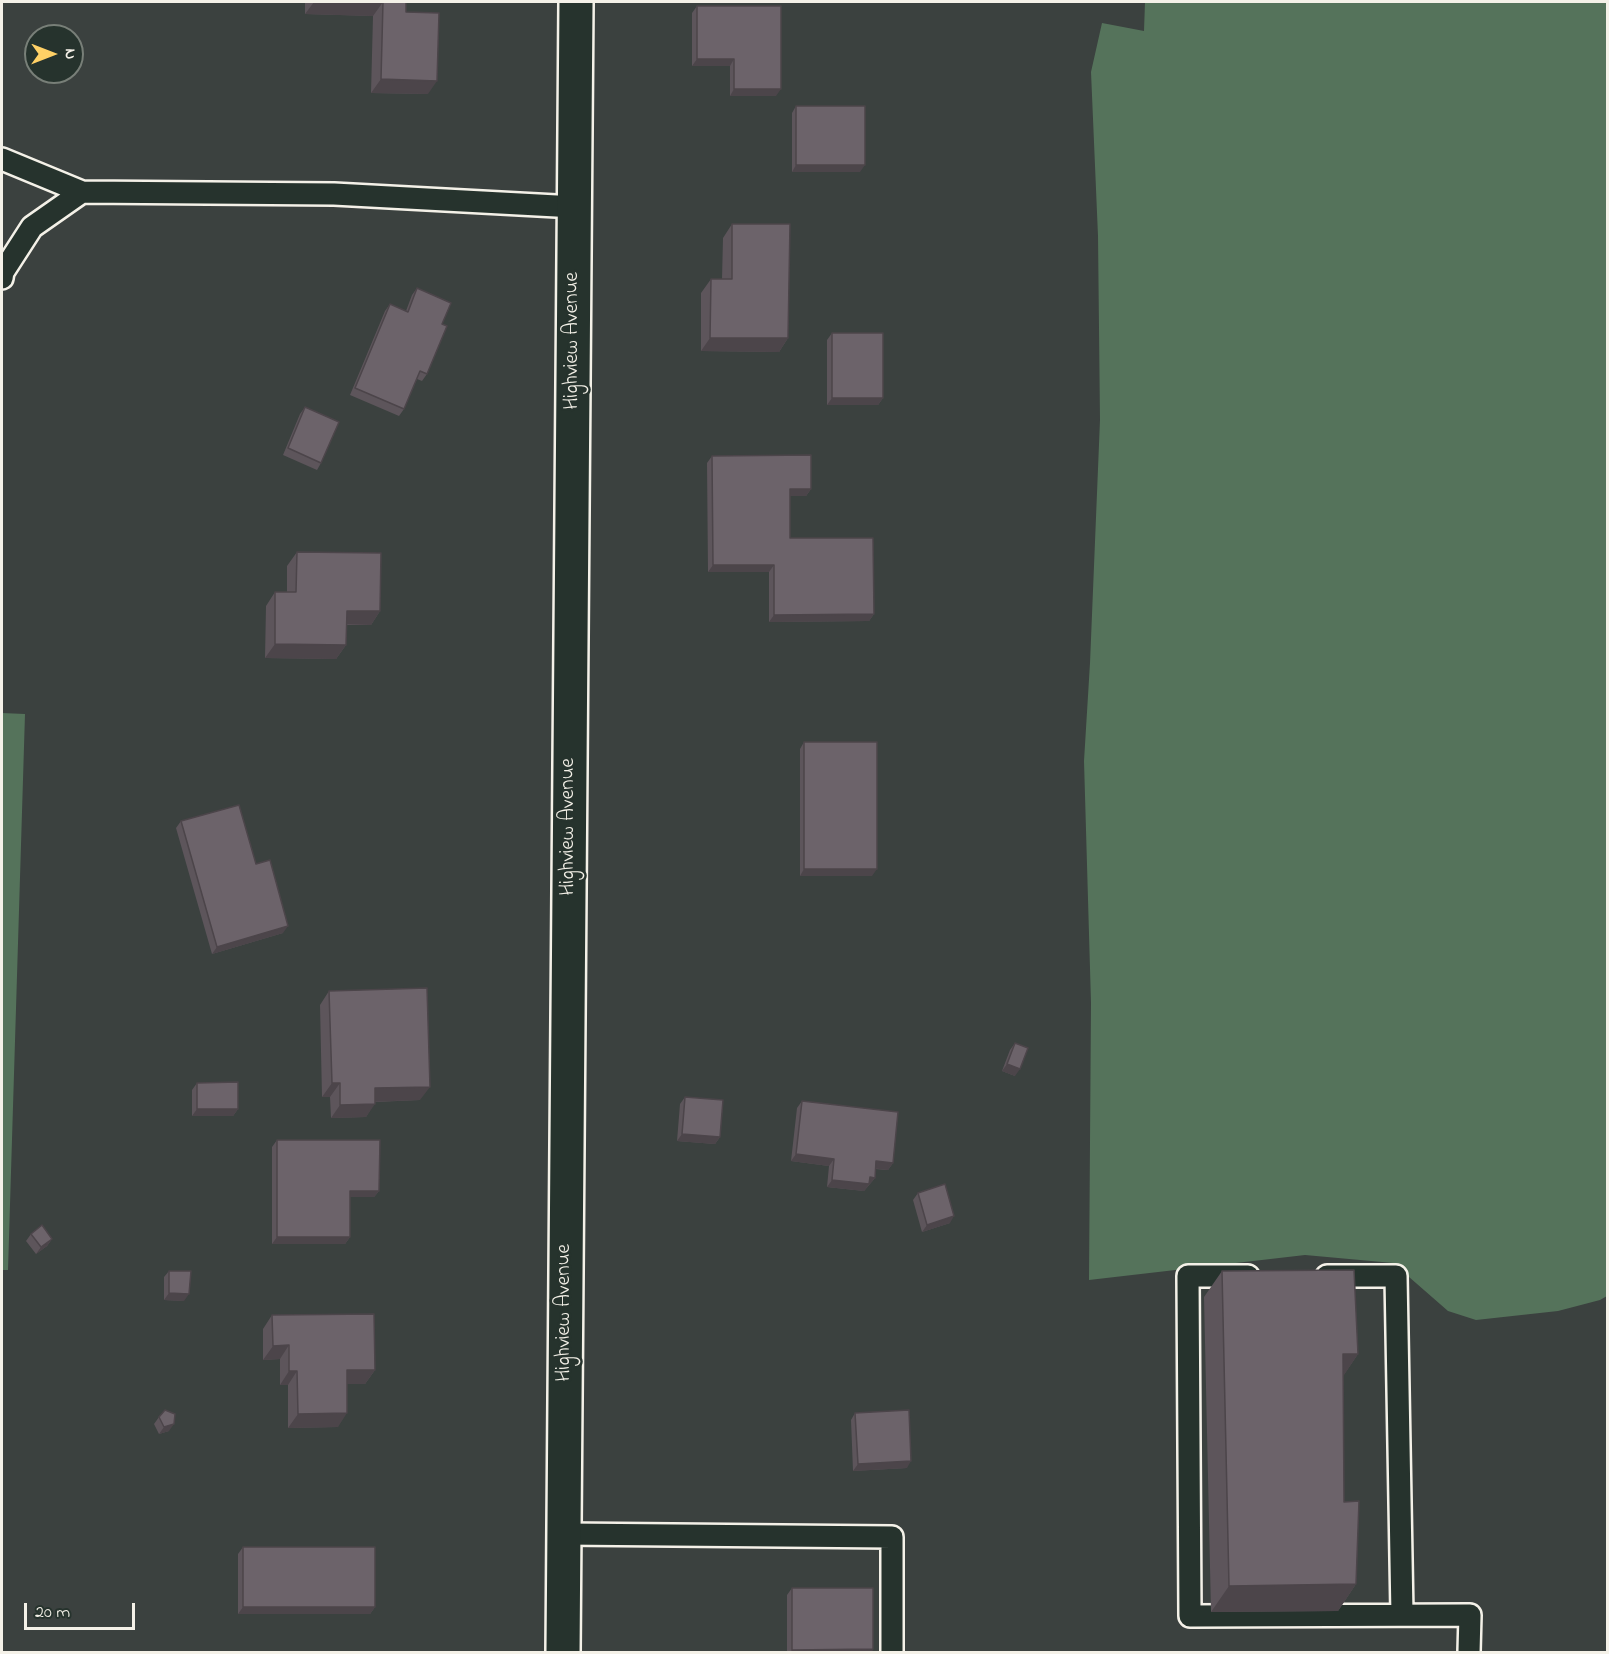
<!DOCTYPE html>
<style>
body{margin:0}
#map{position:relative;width:1609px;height:1654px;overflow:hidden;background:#3b413f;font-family:"Indie Flower",sans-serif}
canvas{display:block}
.frame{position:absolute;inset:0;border:3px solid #f4f1e8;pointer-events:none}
.north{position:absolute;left:24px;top:24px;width:60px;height:60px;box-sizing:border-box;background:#26332d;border:2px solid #787f78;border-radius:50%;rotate:90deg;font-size:16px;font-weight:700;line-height:24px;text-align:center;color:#f4f1e8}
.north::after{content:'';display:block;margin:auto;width:21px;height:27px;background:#ffd166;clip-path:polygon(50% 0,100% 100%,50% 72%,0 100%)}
.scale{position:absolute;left:24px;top:1603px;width:111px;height:27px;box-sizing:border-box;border:3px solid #f4f1e8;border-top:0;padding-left:8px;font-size:18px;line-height:21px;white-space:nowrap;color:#f4f1e8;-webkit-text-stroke:4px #26332d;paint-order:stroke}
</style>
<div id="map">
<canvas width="1609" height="1654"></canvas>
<div class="frame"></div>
<div class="north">N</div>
<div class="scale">20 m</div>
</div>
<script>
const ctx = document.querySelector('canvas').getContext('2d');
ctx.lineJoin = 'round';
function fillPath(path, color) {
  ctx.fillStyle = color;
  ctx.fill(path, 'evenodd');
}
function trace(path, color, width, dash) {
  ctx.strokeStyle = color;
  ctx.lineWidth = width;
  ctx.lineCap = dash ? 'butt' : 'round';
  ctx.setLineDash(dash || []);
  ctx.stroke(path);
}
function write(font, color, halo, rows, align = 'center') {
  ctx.font = font + ' "Indie Flower",sans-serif';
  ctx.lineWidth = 5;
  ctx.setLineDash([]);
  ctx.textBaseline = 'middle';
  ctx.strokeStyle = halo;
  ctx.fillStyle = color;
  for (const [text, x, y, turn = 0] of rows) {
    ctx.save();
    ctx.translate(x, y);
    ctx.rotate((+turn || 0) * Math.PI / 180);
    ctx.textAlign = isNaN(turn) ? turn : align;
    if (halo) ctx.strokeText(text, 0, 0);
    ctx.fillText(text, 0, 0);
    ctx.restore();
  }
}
fillPath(new Path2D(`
 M1145,2H1607V1296L1600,1300L1558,1311L1476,1320L1448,1311L1393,1263L1305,1255L1089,1280L1091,1003L1084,761L1090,663L1100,420L1098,236L1091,72L1102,23L1144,31Z
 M2,713L25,714L8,1270H2Z`), '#55735b');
const lane = new Path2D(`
 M2,159L82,192L334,194L575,207
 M2,278L3,272L32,227L82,192
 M1248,1276H1188L1190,1616L1470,1615L1469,1652
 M1327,1276H1396L1402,1615
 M564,1534L892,1537V1652`);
const street = new Path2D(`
 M563,1652L576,2`);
trace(lane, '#f4f1e8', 26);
trace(street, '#f4f1e8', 38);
trace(lane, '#26332d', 21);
trace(street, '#26332d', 33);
fillPath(new Path2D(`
 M305,2H406V12L428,94L371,93L373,16L305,14Z
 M697,6L776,96H730V66H692V13Z
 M796,106L860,172H792V113Z
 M732,224L788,338L779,352L701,351V293L711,279H722L723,238Z
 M417,288L442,324L427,374L422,381L417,379L404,409L399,416L350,395L385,311L390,304L406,311L412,295Z
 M832,333L883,398L878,405H827V340Z
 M305,407L321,463L317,470L283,455L300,414Z
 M712,456L811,489L806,496H790V538L874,614L869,621L769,622V572H708L707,463Z
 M297,552L380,611L371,625H346V645L336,659L265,658L266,606L275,592H287V566Z
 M804,742L872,876H800V749Z
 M181,821L256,864L283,933L212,954L176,828Z
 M329,991L420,1100L375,1102L366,1117L331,1118L330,1097H322L320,1005Z
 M1015,1043V1076L1002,1071L1010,1050Z
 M197,1083L238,1109L233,1116H192V1090Z
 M685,1097L720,1137L715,1144L677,1141L680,1104Z
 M802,1101L893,1163L888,1170L875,1169V1178L864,1191L827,1187L829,1166L791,1161L797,1108Z
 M277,1140L379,1191L374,1197H350V1237L345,1244H272V1147Z
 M918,1193L950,1223L922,1232L913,1200Z
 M31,1234L52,1239L47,1246L36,1254L26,1241Z
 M169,1271L184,1301L164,1300V1277Z
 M1222,1271L1358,1354L1343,1376L1344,1502L1356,1584L1338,1611L1211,1612L1204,1297Z
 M272,1315L375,1370L365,1384H347L338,1427L288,1428V1385H280V1359L263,1360V1329Z
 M855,1413L907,1468L853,1471L851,1420Z
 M159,1417L169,1431L159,1434L154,1424Z
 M243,1547L375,1607L370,1614H238V1554Z
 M792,1588L873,1649L871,1653H787V1595Z`), '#5d555b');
fillPath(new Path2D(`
 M314,2H383L373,16L305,14Z
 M697,59H734L730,66H692Z
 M381,79L437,81L428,94L371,93Z
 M734,89H781L776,96H730Z
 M796,165H865L860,172H792Z
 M710,338H788L779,352L701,351Z
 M832,398H883L878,405H827Z
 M790,489H811L806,496H785Z
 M713,565H774L769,572H708Z
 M347,611H380L371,625L337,624Z
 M874,614L869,621L769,622L774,615Z
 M275,644L346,645L336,659L265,658Z
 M804,869H877L872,876H800Z
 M288,926L283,933L212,954L217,947Z
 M1007,1064L1020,1069L1015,1076L1002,1071Z
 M332,1083H340L330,1097H322Z
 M430,1087L420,1100L366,1102L375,1088Z
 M375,1104L366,1117L331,1118L340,1105Z
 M197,1109H238L233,1116H192Z
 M682,1134L720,1137L715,1144L677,1141Z
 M796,1154L834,1159L829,1166L791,1161Z
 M876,1161L893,1163L888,1170L871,1168Z
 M870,1177L875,1178L864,1191L827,1187L832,1180Z
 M350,1191H379L374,1197H345Z
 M954,1216L950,1223L922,1232L927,1225Z
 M277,1237H350L345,1244H272Z
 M52,1239L47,1246L36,1254L41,1247Z
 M169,1293L189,1294L184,1301L164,1300Z
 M289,1345L280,1359L263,1360L273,1346Z
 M1343,1354H1358L1340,1381Z
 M347,1370H375L365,1384H337Z
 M289,1371H297L288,1385H280Z
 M347,1413L338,1427L288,1428L298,1414Z
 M174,1424L169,1431L159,1434L164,1427Z
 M911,1461L907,1468L853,1471L858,1464Z
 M1356,1584L1338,1611L1211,1612L1229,1586Z
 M243,1607H375L370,1614H238Z
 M873,1649L871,1653H790L792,1650Z`), '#4c454a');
const building = new Path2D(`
 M366,2H406V12L439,13L437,81L381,79L383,2Z
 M697,6H781V89H734V59H697Z
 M796,106H865V165H796Z
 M732,224H790L788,338H710L711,279H732Z
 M417,288L451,303L442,324L447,326L427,374L420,371L404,409L355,388L390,304L408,312Z
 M832,333H883V398H832Z
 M305,407L339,422L321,463L288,448Z
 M811,455V489H790V538H873L874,614L774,615V565H713L712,456Z
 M297,552L381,553L380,611H347L346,645L275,644V592H296Z
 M804,742H877V869H804Z
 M239,805L256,864L270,860L288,926L217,947L181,821Z
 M427,988L430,1087L375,1088V1104L340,1105V1083H332L329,991Z
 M1015,1043L1028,1048L1020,1069L1007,1064Z
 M238,1082V1109H197V1083Z
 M685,1097L723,1100L720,1137L682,1134Z
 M802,1101L898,1112L893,1163L876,1161L875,1178L870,1177L869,1184L832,1180L834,1159L796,1154Z
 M277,1140H380L379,1191H350V1237H277Z
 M945,1184L954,1216L927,1225L918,1193Z
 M42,1225L52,1239L41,1247L31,1234Z
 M1354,1270L1358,1354H1343L1344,1502L1359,1501L1356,1584L1229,1586L1222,1271Z
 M169,1271H191L189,1294L169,1293Z
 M374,1314L375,1370H347V1413L298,1414L297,1371H289V1345L273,1346L272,1315Z
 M165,1410L175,1414L174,1424L164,1427L159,1417Z
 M909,1410L911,1461L858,1464L855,1413Z
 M243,1547H375V1607H243Z
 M792,1588H873V1649L792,1650Z`);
fillPath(building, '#6c636a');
trace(building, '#4c454a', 1.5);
write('21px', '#f4f1e8', '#26332d', [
 ["Highview Avenue",574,341,-90],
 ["Highview Avenue",570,827,-90],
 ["Highview Avenue",566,1313,-90]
]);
</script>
